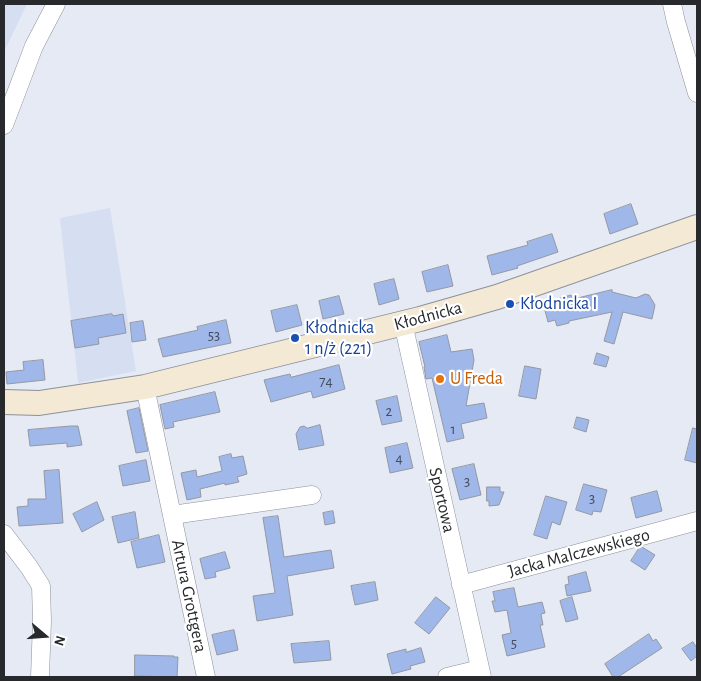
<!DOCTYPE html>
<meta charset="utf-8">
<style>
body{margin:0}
#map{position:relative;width:701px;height:681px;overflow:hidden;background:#e5eaf5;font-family:"Alegreya Sans",sans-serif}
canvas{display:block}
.frame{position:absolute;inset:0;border:5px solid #27292d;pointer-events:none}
.north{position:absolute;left:20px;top:611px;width:50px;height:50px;-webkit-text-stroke:4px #fff;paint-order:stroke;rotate:108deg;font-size:14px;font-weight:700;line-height:20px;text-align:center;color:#27292d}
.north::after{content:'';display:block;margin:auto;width:18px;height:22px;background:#27292d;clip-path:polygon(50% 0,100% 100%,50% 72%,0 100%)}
</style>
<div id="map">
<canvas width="701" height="681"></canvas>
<div class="frame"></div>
<div class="north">N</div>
</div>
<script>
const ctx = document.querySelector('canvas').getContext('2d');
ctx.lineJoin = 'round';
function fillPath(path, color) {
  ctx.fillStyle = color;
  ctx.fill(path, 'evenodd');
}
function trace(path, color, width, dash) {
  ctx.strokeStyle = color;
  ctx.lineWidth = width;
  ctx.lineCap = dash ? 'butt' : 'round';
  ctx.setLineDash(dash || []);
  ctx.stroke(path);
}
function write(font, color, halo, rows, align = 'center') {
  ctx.font = font + ' "Alegreya Sans",sans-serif';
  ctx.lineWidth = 4.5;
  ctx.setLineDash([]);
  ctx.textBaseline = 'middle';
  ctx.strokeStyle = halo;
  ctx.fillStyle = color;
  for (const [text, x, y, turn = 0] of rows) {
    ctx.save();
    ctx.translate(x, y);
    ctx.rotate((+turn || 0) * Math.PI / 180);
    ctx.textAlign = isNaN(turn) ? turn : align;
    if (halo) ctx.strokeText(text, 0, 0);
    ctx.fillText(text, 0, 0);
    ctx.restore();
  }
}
fillPath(new Path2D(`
 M4,4H27L4,52Z
 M110,208L136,371L78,383L60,218Z`), '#d6dff1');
const building = new Path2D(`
 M631,204L638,224L610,234L604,214Z
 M552,234L558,252L517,266L518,268L492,275L487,256L528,245L527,242Z
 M448,265L453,286L427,292L422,272Z
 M394,279L399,299L379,305L374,284Z
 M612,290V292L636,298L645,294L649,295L655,305L652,319L623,312L614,344L604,341L612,312L569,321V323L557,326L555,320L548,322L543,303L571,295L572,299Z
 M339,296L344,314L323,319L319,301Z
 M297,305L302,325L276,332L271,311Z
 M112,314L113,316L123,314L126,333L98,338L99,344L75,348L71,321Z
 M226,320L231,343L163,357L158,339L198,330L197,327Z
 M143,321L146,340L132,342L130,323Z
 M447,335L451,352L472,349L474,360L466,406L484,403L487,418L461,424L464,438L447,442L432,378L426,379L424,367H425L419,342Z
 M597,353L609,357L606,367L594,364Z
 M43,360L45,380L7,384L6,372L24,370L23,362Z
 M339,365L345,389L313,398L311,391L271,402L264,380L290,374L291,377Z
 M525,366L541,369L536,399L519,396Z
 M215,392L220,412L173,422L174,427L165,429L160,405Z
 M397,396L402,421L382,425L376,401Z
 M139,408L148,451L136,453L127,411Z
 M577,417L589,420L586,432L574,428Z
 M320,425L324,445L299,450L296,434L300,427L304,426L307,428Z
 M71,426H78L82,445L67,447V443L30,446L28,430Z
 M693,428L697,429V463L685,460Z
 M407,443L413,468L390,473L385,448Z
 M231,454L232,458L243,456L247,474L237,477L239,482L225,485V483L200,489L201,497L187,500L181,473L196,470L197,477L222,471L219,457Z
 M146,460L150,481L123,486L119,466Z
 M474,464L481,495L460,500L452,469Z
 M59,470L63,523L19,526L17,507L28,506V499H46L44,471Z
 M584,484L607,490L601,512L593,511L592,515L576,510Z
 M487,487H500V492H504L499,505L489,506V501H487Z
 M657,491L662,511L636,518L631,498Z
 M546,496L567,502L560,525L552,522L547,539L534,535Z
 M97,502L104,520L82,532L73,514Z
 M333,511L335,523L325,525L323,513Z
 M135,512L139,538L118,543L112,517Z
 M278,516L284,557L331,550L334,568L287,576L293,615L257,621L253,596L275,593L263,518Z
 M159,535L165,562L137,568L131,542Z
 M640,547H642L655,555L645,570L631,561Z
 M225,552L230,568L215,572L216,577L205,579L200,559Z
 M586,572L591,591L567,596L565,585L569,584L568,577Z
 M375,582L378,600L355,605L351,586Z
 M514,588L518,607L542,602L545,613L541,614L543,625H540L545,647L507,656L502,635L511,633L507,610L495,612L492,601H495L493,592Z
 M436,597L450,608L429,634L415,623Z
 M572,597L578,619L566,622L560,601Z
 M234,630L238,650L217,655L212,635Z
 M649,634L653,641L656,639L662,648L618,677H613L605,664Z
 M329,641L331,660L294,663L291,644Z
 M693,642L697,648V656L691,661L682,649Z
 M421,648L425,662L410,666L411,669L392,674L387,654L406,649V652Z
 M135,655L174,656V657H178L177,677L135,676Z`);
fillPath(building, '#9fb7e9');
trace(building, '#9398a2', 1);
const minor = new Path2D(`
 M672,4L676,22L697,93
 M4,125L34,46L56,4
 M403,323L482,677
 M145,387L206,677
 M172,515L312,495
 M4,534L29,567L41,586L42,621L40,677
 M461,585L697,521
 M447,677L480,669`);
const secondary = new Path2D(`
 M4,402L39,403L145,387L420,319L497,297L697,227`);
trace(minor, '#8c919b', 19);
trace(secondary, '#8c919b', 26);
trace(minor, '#fff', 18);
trace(secondary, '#f4e9d4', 24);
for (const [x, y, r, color] of [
 [510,304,5,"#1a4fb4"],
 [295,338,5,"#1a4fb4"],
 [440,379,5,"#e8710a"]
]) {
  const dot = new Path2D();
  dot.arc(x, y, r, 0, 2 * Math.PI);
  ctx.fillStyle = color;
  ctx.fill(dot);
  trace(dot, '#fff', 2);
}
write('15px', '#454c5c', null, [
 ["53",214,335],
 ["74",326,381],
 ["2",389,411],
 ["1",453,429],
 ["4",399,458],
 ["3",467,481],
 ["3",592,498],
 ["5",514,643]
]);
write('18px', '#164399', '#fff', [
 ["Kłodnicka I",520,304],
 ["Kłodnicka",305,328],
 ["1 n/ż (221)",305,349]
], 'left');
write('18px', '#27292d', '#fff', [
 ["Kłodnicka",428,316,-15],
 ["Sportowa",442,500,77],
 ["Jacka Malczewskiego",579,553,-15],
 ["Artura Grottgera",189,596,78]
]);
write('18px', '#c56008', '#fff', [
 ["U Freda",450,379]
], 'left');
</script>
